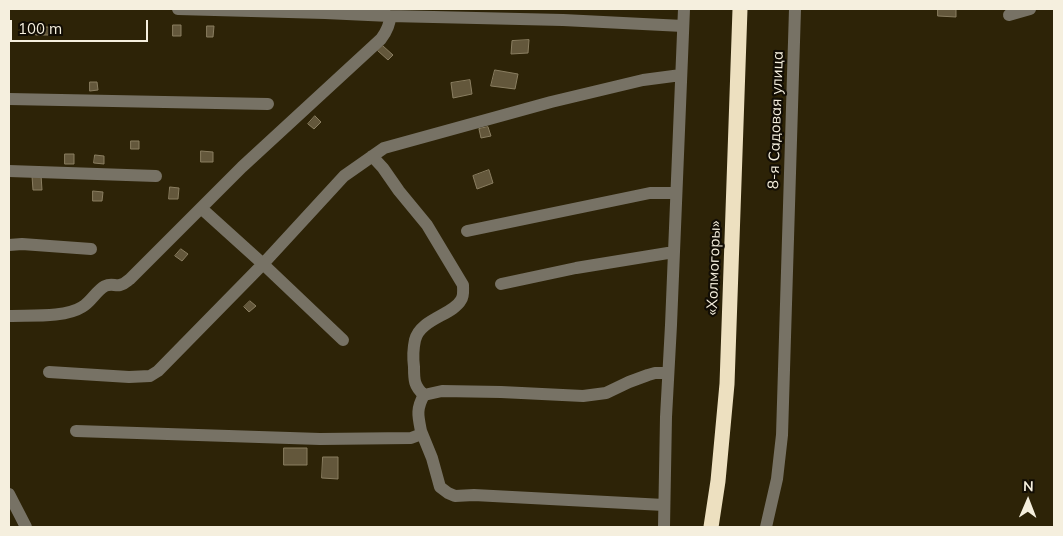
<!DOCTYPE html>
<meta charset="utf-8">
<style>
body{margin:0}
#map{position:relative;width:1063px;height:536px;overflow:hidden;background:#2d2307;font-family:Mulish,sans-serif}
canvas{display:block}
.frame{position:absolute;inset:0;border:10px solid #f5efde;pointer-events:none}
.north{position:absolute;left:1003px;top:476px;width:50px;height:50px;-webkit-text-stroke:4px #120d04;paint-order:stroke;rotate:1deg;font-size:14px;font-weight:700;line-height:20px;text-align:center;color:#f5efde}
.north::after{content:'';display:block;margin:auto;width:18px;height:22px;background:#f5efde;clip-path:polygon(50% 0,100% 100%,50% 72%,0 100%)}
.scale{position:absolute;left:10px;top:20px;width:138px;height:22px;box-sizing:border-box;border:2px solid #f5efde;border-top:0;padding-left:6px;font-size:15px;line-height:18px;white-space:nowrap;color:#f5efde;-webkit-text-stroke:4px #120d04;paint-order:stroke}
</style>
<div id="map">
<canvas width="1063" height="536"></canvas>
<div class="frame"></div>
<div class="north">N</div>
<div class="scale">100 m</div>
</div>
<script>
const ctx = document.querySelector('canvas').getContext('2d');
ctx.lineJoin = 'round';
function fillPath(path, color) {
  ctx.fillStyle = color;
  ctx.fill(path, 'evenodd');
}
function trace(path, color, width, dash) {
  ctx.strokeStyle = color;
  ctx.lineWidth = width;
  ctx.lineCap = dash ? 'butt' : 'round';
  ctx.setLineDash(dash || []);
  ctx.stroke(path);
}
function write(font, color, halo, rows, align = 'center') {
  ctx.font = font + ' Mulish,sans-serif';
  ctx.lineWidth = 4.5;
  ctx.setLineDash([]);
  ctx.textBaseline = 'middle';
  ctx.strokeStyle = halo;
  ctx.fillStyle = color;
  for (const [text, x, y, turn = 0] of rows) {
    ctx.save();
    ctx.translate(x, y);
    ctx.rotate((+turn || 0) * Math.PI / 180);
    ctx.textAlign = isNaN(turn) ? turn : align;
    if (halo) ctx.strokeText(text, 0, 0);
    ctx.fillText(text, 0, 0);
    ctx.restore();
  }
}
const building = new Path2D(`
 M938,9H956V17L938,16Z
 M173,25H181V36H173Z
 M207,26H214L213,37H207Z
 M36,27H49V35H36Z
 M529,40L528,53L511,54L512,41Z
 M383,46L393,55L388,60L378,51Z
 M495,70L518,74L515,89L491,86Z
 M470,80L472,94L453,98L451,83Z
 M90,82H97L98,90L90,91Z
 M315,116L321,122L314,129L308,124Z
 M488,127L491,136L481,138L479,129Z
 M131,141H139V149H131Z
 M201,151L213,152V162H201Z
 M65,154H74V164H65Z
 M95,155L104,156V164L94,163Z
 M489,170L493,183L477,189L473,176Z
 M41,175L42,190H33L32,176Z
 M170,187L179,188L178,199H169Z
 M93,191L103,192L102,201H93Z
 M181,249L188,254L182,261L175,256Z
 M250,301L256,306L249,312L244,307Z
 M284,448H307V465H284Z
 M323,457H338V479L322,478Z`);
fillPath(building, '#63573b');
trace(building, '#8a7e61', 1);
trace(new Path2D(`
 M178,9L325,13L390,16L563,20L683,26
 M1009,15L1030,9
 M9,99L268,104
 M372,156L383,168L399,191L427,225L463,285C463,290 464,296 461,300C453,315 420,319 415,340C413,349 413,359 414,367C414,380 414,386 424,395
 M9,171L156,176
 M201,208L263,264L343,340
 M467,231L650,193H676
 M9,245L22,244L91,249
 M501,284L576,268L674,252
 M9,316C29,315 65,318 82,307C91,302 96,291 105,286C111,283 115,286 120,285C125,284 127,281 130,279L242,167L381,39C387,31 390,25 390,16
 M49,372L129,377L150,376L158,371L263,264L344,176L384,148L551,102L643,80L681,75
 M76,431L320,439L411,438L419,435L421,431C418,416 416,409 424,395L442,391L501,392L583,396L606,393L629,382L648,375L655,373H667
 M421,431L432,458L440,487L448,493L455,496L474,495L664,505
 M9,494L26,527
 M664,527L666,417L671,325L684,9
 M766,527L777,479L782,435L795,9`), '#777265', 12);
trace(new Path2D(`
 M711,527L718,481L727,384L740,9`), '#ede0c0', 15);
write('15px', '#f5efde', '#120d04', [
 ["8-я Садовая улица",776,120,-88],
 ["«Холмогоры»",714,268,-88]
]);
</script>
